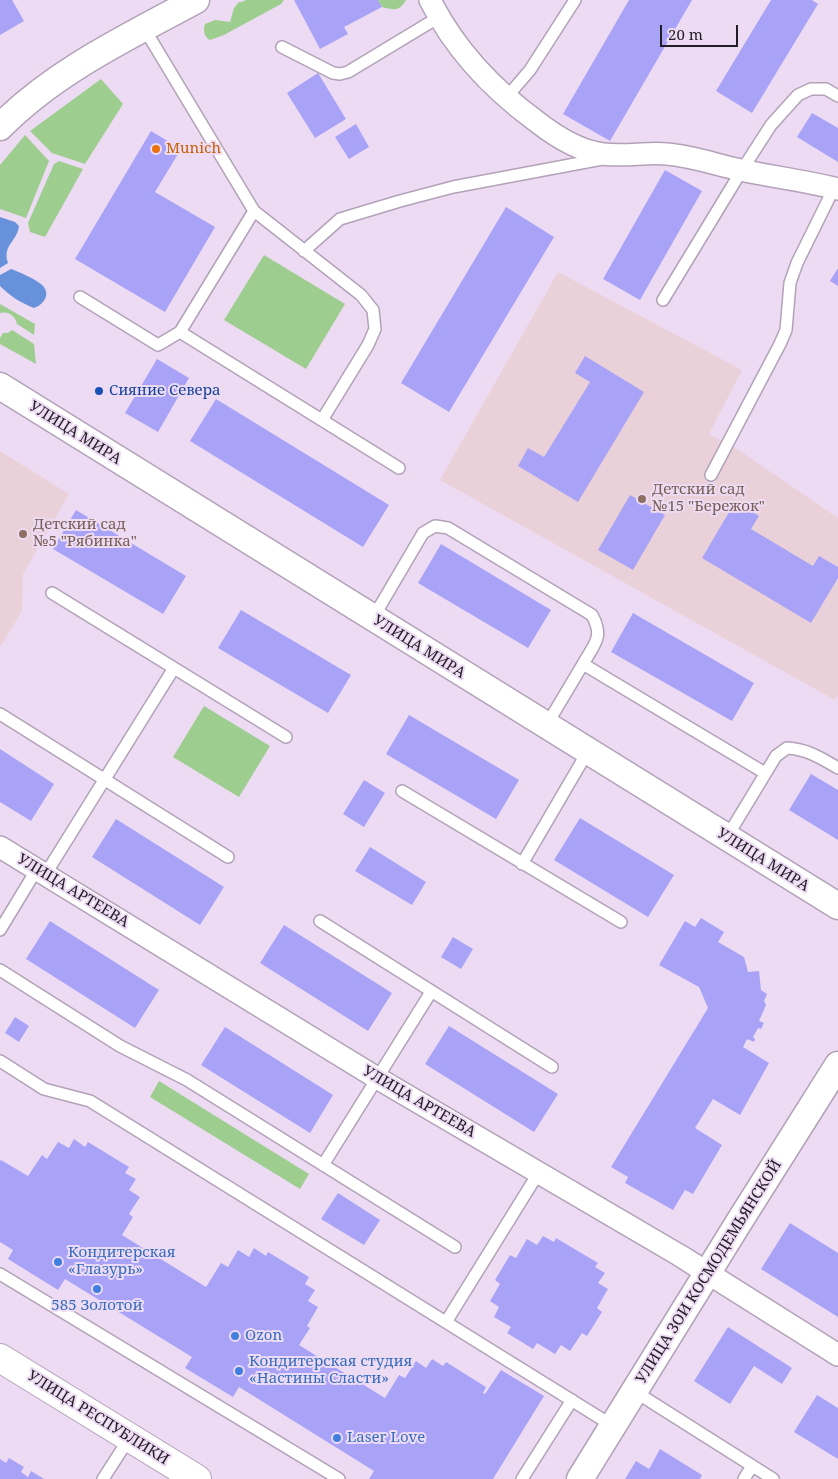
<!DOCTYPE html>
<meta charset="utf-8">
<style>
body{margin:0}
#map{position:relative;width:838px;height:1479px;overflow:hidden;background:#eddbf3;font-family:"Noto Serif",serif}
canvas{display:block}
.scale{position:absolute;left:660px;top:25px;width:78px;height:22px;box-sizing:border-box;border:2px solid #231d25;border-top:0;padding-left:6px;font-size:15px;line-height:18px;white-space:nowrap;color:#231d25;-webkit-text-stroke:4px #eddbf3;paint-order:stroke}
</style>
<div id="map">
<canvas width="838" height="1479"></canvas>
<div class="scale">20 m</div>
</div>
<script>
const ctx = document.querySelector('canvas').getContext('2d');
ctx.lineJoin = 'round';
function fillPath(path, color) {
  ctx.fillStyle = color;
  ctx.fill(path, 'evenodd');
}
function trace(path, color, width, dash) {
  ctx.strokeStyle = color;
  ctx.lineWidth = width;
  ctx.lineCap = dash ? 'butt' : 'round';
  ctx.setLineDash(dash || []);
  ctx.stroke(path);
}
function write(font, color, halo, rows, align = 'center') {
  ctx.font = font + ' "Noto Serif",serif';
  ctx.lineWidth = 4;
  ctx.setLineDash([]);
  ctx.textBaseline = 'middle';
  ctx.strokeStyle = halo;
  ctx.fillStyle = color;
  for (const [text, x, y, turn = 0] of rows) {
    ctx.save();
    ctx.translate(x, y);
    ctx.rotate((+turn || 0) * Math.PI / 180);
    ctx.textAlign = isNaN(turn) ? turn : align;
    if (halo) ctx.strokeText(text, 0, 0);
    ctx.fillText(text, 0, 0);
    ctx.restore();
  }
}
fillPath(new Path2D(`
 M558,272L742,370L709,434L740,451L838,518V695L835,700L440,480Z
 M0,451L69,494L23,574L22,611L0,647Z`), '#ead1d9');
fillPath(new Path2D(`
 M246,0H284L281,4L224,35L210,40C204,37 203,30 205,24L215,20L230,22L234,8L239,2H242Z
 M378,0H406C399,12 394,10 382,7Z
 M101,79L123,104L85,164L52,153L30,131Z
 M25,135L49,161L26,218L0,209V165Z
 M59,161L83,169L45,237L30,232L28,223L54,164Z
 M264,255L345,304L306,369L224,320Z
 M0,304L35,324L34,335L17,324C15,316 9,311 0,313Z
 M12,330L34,344L36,364L0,344V338L3,333H8Z
 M204,706L270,746L239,797L173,757Z
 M159,1081L309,1174L300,1189L150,1097Z`), '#9ecd90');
fillPath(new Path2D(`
 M0,217L15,222L19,226C17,242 2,245 8,263L0,268Z
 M11,269C19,272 38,280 43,286C51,295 43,305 34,308C21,303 10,296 0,286V275Z`), '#6791da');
fillPath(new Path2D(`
 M0,0H12L24,21L0,35Z
 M294,0H378L382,7L344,27L348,34L320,49Z
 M629,0H692L610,141L563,114Z
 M771,0H812L818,4L752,113L716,91Z
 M318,73L346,119L315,138L287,93Z
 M812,113L838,128V162L797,137Z
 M356,124L369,147L349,159L335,137Z
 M151,131L181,149L155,192L215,227L165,312L75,259Z
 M665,170L702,191L640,300L603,279Z
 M506,207L554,237L449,412L401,383Z
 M838,268V286L830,281Z
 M585,356L644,392L578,502L518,466L528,448L544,457L590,382L575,373Z
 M157,359L189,378L158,432L125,413Z
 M216,399L389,505L363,547L190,441Z
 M630,495L665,515L633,570L598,550Z
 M735,502L759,516L751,529L813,566L819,556L838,567V578L811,623L702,558Z
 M76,510L186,576L163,614L53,549Z
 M441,544L551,610L528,648L418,583Z
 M241,610L351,675L328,713L218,648Z
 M633,613L754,683L732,721L611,652Z
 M409,715L519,780L496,819L386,754Z
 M0,749L54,784L31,821L0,802Z
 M811,774L838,790V840L789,810Z
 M364,780L385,793L364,827L343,814Z
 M580,818L674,875L648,917L554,860Z
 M116,819L224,887L200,925L92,857Z
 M370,847L426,882L412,905L355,871Z
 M701,918L724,932L718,942L744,957L748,972L759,971L761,990L767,994L764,1001L766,1005L759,1021L764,1023L761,1029L758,1028L753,1037L755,1039L754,1042L747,1039L743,1047L769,1063L740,1115L713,1099L695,1128L722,1145L693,1194L685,1190L673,1210L625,1183L628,1177L611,1167L708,1008L699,987L659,965L685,921L695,927Z
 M50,921L159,990L135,1028L26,959Z
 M284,925L392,993L368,1031L260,963Z
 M453,937L473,949L461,969L441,957Z
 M15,1017L29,1026L19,1042L5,1033Z
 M449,1026L558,1094L534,1132L425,1064Z
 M225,1027L333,1095L310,1133L201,1065Z
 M74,1139L85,1147L88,1142L129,1167L125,1173L136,1179L129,1190L140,1197L129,1214L133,1217L122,1235L206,1287L221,1263L228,1267L238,1250L249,1257L254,1248L266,1256L268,1252L309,1277L305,1284L315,1290L308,1301L318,1307L307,1326L310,1328L299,1345L385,1398L399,1375L405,1378L416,1361L426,1368L432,1359L443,1366L446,1362L486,1387L483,1393L485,1394L501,1370L544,1396L493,1479H369L374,1471L239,1387L233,1397L185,1368L192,1357L65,1279L58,1290L8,1259L13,1250L0,1242V1161L1,1160L28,1176L42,1155L47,1159L58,1142L69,1148Z
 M338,1193L380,1220L364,1245L321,1219Z
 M790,1223L838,1253V1317L761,1269Z
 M543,1236L554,1242L556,1238L598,1263L595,1267L605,1273L598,1283L608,1289L597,1308L602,1312L587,1336L582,1333L570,1351L561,1345L555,1354L537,1343L533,1349L507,1333L511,1327L494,1317L499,1307L490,1301L500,1284L495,1280L510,1255L516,1258L527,1239L537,1245Z
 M728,1327L792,1368L782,1384L754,1366L730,1404L694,1381Z
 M817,1395L838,1408V1459L794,1432Z
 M660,1449L702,1475L700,1479H625L636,1461L649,1469Z
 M9,1458L24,1467L21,1472L28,1477L31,1471L44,1479H0V1459L6,1463Z`), '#a9a3f7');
const service = new Path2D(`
 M282,47L333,73L340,74L348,72L439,17
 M506,98L530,70L575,0
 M254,211L361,295L373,310L375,329L368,345L322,420
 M304,251L340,219L400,201L453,187L602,159
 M80,297L158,345L180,332L254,211L144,28
 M663,300L742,170L771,125L798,95L811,89H826L838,96
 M180,332L399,468
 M711,475L780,344L786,330L790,283L797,263L834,188
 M52,593L286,737
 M373,618L423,533L435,526L448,528L592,615C604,637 595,643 583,664
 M0,714L228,857
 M546,726L583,664L765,773
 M402,791L621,922
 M727,837L776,756L787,748C807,749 821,758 838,768
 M522,864L588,751
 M45,875L174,668
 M320,921L552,1067
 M0,930L37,869
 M0,970L120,1046L187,1080L455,1247
 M0,1061L44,1089L90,1101L613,1426
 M323,1165L431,992
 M0,1274L339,1479
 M446,1322L539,1172
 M634,1391L773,1479
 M103,1479L130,1437
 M522,1479L572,1400
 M744,1479L752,1466`);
const minor = new Path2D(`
 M430,0C455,50 491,88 536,121C555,136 579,151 603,154C625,157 646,152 667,154C692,156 717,165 741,170C773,177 806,181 838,189
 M0,847L377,1078L679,1255L838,1355`);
const tertiary = new Path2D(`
 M0,127C55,71 128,37 196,0
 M0,386L838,906
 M580,1479L739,1222L838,1065`);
const secondary = new Path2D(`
 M0,1358L197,1479`);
trace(service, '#b2a2b8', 14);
trace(minor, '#b2a2b8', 24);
trace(tertiary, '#b2a2b8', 29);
trace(secondary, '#b2a2b8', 30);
trace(service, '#fff', 11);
trace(minor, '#fff', 21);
trace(tertiary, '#fff', 26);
trace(secondary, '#fff', 28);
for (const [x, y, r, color] of [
 [156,149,5,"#e8710a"],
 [99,391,5,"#1a4fb4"],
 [642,499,5,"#8d6e63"],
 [23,534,5,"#8d6e63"],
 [58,1262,5,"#3f7fe0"],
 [97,1289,5,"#3f7fe0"],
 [235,1336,5,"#3f7fe0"],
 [239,1371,5,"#3f7fe0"],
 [337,1438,5,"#3f7fe0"]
]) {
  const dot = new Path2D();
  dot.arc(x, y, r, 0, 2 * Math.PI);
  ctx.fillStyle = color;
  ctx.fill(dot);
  trace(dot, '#eddbf3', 2);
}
write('15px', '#c56008', '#eddbf3', [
 ["Munich",166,149]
], 'left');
write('15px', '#164399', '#eddbf3', [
 ["Сияние Cевера",109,391]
], 'left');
write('15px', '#231d25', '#eddbf3', [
 ["УЛИЦА МИРА",75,433,32],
 ["УЛИЦА МИРА",419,647,32],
 ["УЛИЦА МИРА",763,860,32],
 ["УЛИЦА АРТЕЕВА",73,891,31],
 ["УЛИЦА АРТЕЕВА",419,1102,30],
 ["УЛИЦА ЗОИ КОСМОДЕМЬЯНСКОЙ",709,1272,-58],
 ["УЛИЦА РЕСПУБЛИКИ",98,1418,32]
]);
write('15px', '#785e54', '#eddbf3', [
 ["Детский сад",652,490],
 ["№15 \"Бережок\"",652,507],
 ["Детский сад",33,525],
 ["№5 \"Рябинка\"",33,542]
], 'left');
write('15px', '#366cbe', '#eddbf3', [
 ["Кондитерская",68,1253],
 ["«Глазурь»",68,1270],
 ["585 Золотой",97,1306,"center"],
 ["Ozon",245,1336],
 ["Кондитерская студия",249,1362],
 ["«Настины Сласти»",249,1379],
 ["Laser Love",347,1438]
], 'left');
</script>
